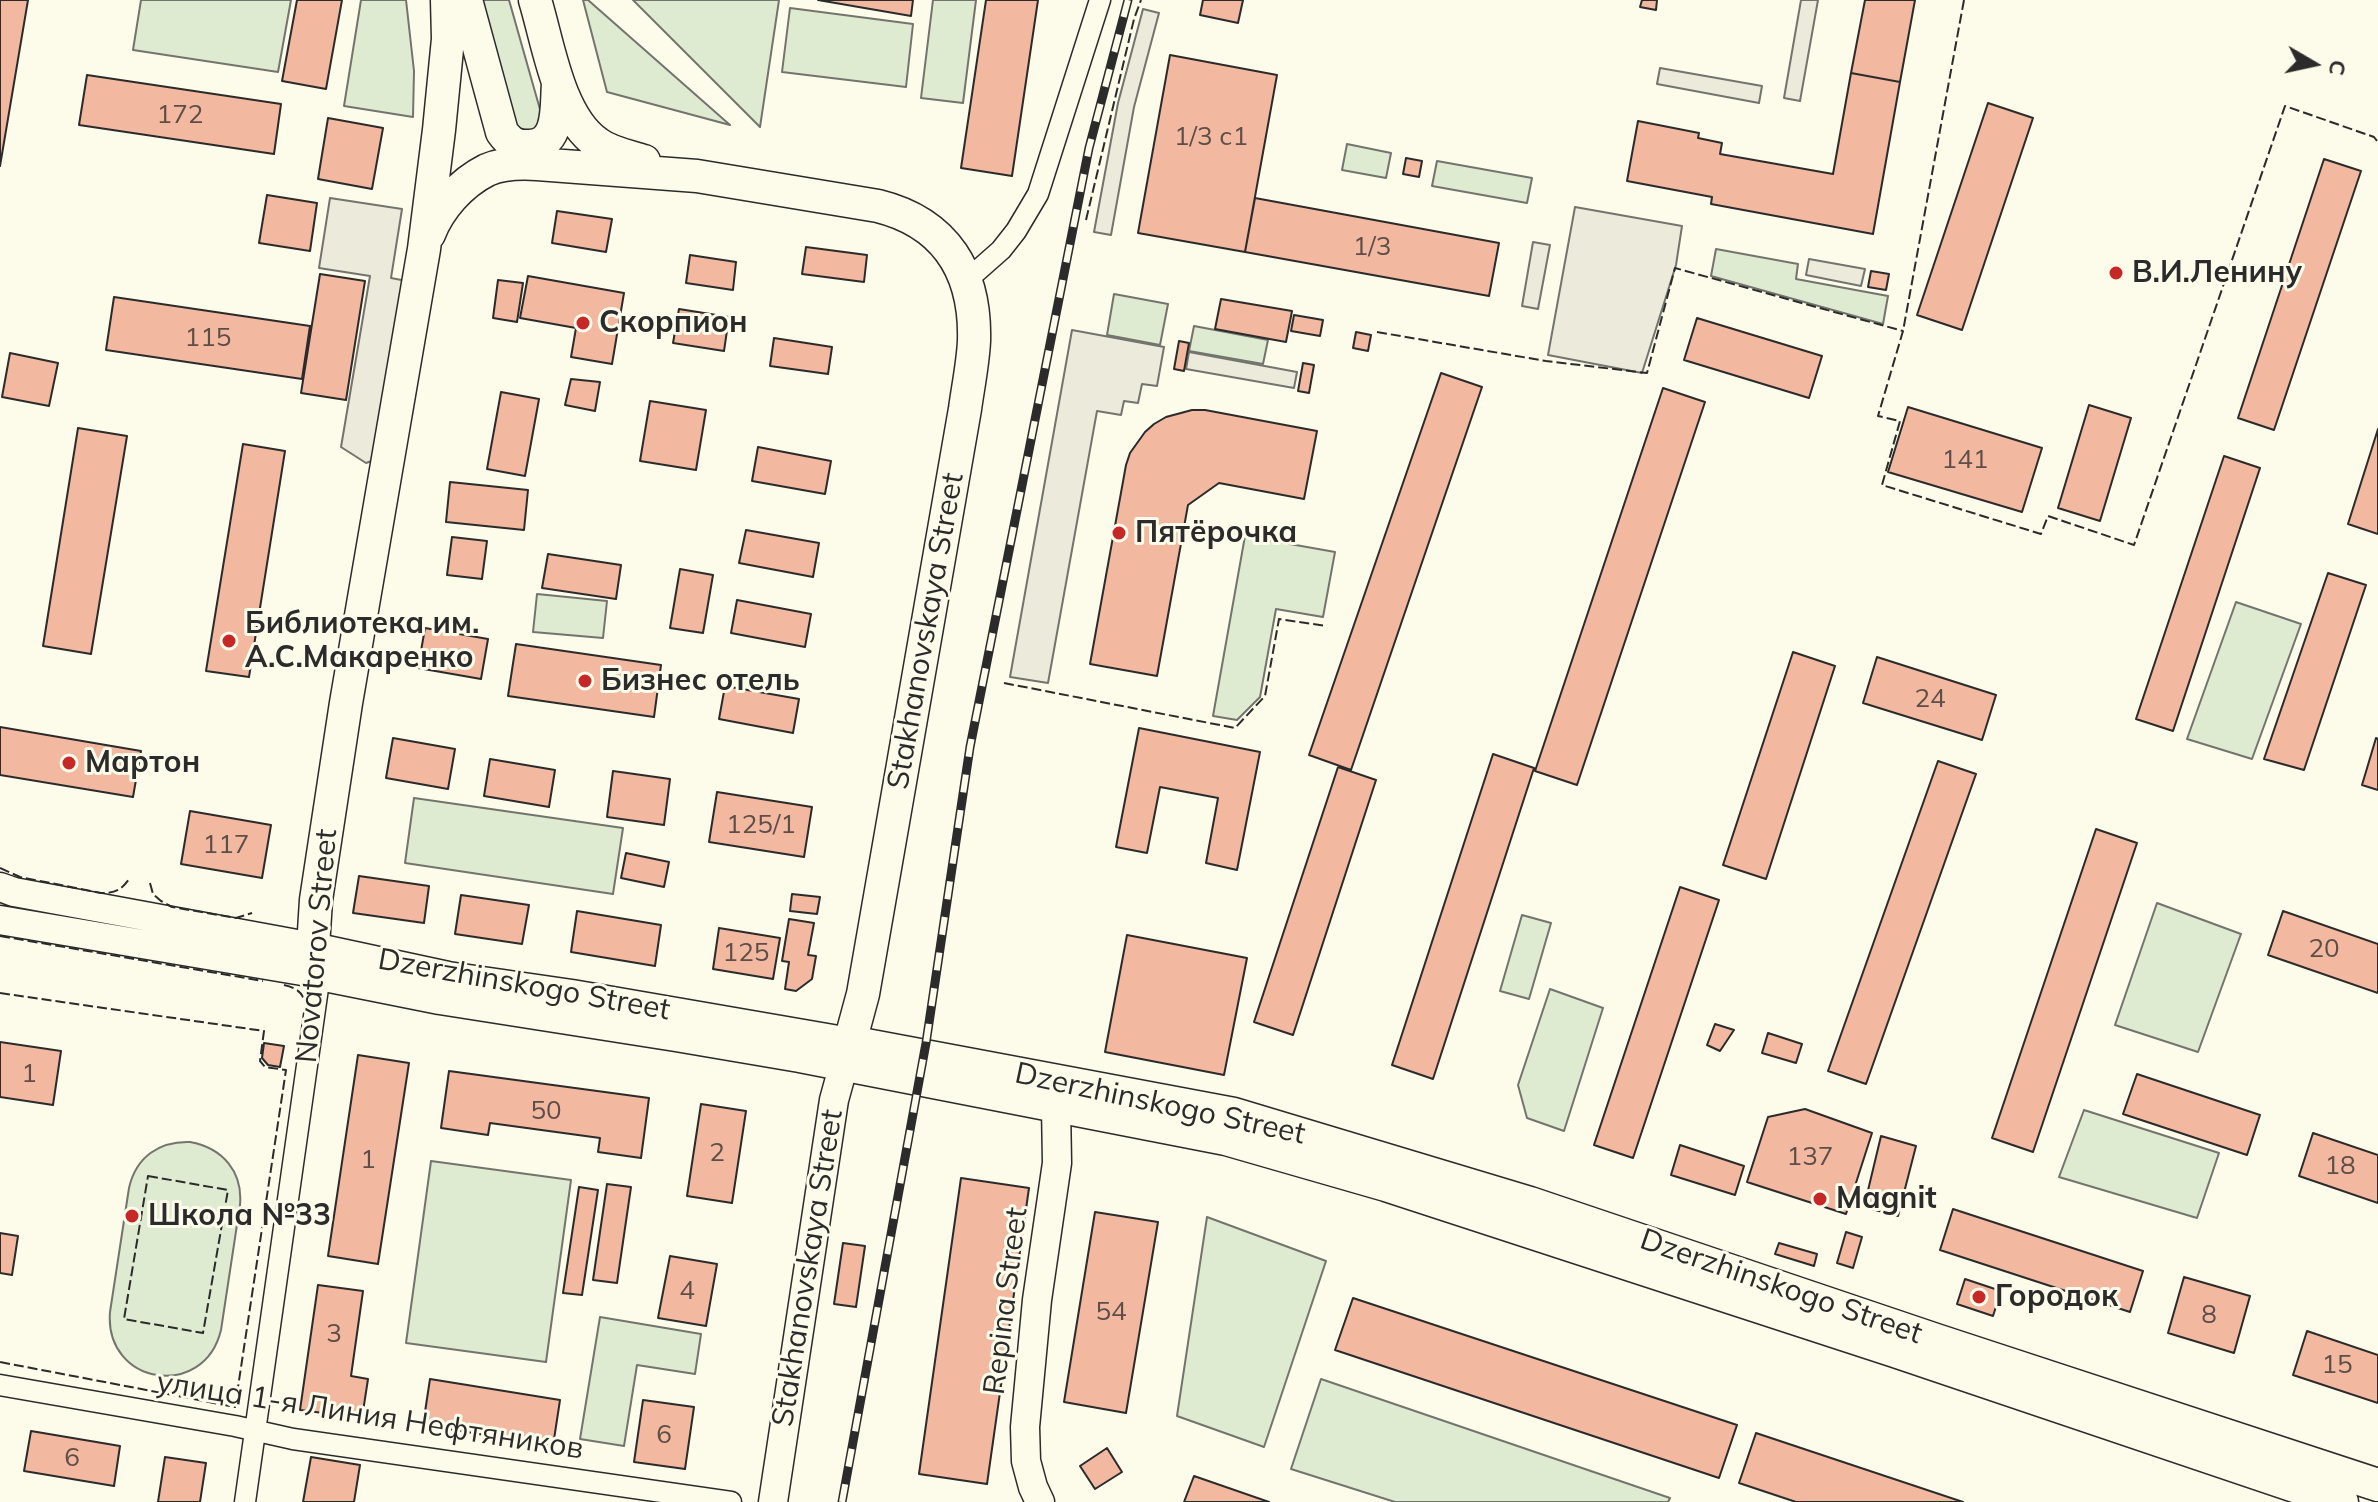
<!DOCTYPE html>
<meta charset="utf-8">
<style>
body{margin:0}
#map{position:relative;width:2378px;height:1502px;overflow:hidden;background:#fdfbea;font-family:Mulish,sans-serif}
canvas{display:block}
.north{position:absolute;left:2274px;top:24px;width:80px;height:80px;-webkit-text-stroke:6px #fdfbea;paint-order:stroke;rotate:99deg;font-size:22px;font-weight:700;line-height:32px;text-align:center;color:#2b2b2b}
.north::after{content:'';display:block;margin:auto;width:28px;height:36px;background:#2b2b2b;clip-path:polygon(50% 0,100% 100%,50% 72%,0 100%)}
</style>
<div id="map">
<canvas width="2378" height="1502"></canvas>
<div class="north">С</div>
</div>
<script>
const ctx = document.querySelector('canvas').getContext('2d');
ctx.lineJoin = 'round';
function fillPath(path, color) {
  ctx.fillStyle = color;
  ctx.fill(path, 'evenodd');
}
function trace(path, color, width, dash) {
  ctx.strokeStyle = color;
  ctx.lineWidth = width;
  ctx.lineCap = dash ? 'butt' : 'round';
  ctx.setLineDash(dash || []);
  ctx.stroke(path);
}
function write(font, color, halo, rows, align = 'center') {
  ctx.font = font + ' Mulish,sans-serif';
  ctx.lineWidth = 6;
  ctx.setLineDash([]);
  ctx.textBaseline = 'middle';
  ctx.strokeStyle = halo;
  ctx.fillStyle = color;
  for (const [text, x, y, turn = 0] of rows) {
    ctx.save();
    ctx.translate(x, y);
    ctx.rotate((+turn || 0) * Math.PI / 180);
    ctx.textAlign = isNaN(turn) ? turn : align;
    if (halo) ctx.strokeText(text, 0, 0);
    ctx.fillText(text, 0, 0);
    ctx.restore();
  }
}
const green = new Path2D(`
 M141,0H291L278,72L133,50Z
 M361,0H406L414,71L413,117L344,106Z
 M481,0H509L545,127L518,135Z
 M583,0H588L730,125L607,92Z
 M633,0H779L760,127Z
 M933,0H976L963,103L921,98Z
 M790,8L913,24L906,87L782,72Z
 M1347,144L1391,153L1386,178L1342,170Z
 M1437,161L1532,178L1527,203L1432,186Z
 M1716,249L1798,264L1796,279L1888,296L1883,324L1711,276Z
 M1114,294L1168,304L1160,345L1107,335Z
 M1194,326L1268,340L1263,364L1189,351Z
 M1245,536L1335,552L1323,617L1276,609L1260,697L1237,720L1213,716Z
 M537,594L607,601L603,638L533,632Z
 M2236,602L2301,624L2252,759L2187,739Z
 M414,798L623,828L613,894L405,863Z
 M2157,903L2241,934L2198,1052L2115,1025Z
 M1522,915L1551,923L1529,999L1500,991Z
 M1550,989L1603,1008L1564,1131L1527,1118L1518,1085Z
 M2084,1110L2219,1153L2197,1218L2059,1177Z
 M190,1142C223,1148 243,1172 240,1205L221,1330C204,1401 104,1385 110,1312L129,1188C136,1157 159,1141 190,1142Z
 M431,1161L571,1180L546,1362L406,1343Z
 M1207,1217L1326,1261L1264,1447L1177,1416Z
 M600,1317L701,1334L695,1374L637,1365L624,1446L580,1439Z
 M1321,1379L1670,1498L1668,1502H1395L1291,1469Z`);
fillPath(green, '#deebd1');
trace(green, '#74746e', 2);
const parking = new Path2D(`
 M1801,0H1818L1800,101L1784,98Z
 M1143,9L1159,13L1134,107L1111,235L1094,232L1118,103Z
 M1660,68L1762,86L1759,103L1657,84Z
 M330,198L402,209L391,278L417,283L388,455L366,463L341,447L370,276L319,268Z
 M1575,207L1682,226L1676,265L1642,373L1548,355Z
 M1533,242L1550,245L1538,309L1522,306Z
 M1809,259L1865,269L1861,286L1806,275Z
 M1072,330L1164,347L1157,386L1142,384L1138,403L1124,401L1121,415L1097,411L1048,683L1010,677Z
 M1189,352L1297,372L1294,388L1186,369Z`);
fillPath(parking, '#eceadb');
trace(parking, '#74746e', 2);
const building = new Path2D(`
 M0,0H28L0,166Z
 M297,0H342L326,89L282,81Z
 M818,0H913L911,16Z
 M986,0H1038L1012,176L961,168Z
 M1203,0H1243L1238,23L1200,15Z
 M1642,0H1657L1656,10L1640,7Z
 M1865,0H1915L1900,82L1851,73Z
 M1170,55L1277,75L1245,252L1138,233Z
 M1851,73L1900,82L1873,234L1711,204L1712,197L1627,181L1638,121L1699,133L1698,138L1722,143L1720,154L1833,174Z
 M87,75L281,104L274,154L79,125Z
 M1988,103L2033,118L1962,330L1917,315Z
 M328,118L383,128L372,189L318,179Z
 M1406,158L1422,161L1419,177L1403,174Z
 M2324,159L2361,171L2274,430L2238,418Z
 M267,195L317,203L310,251L259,243Z
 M1255,198L1499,243L1489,296L1245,252Z
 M557,211L612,219L606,252L552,243Z
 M806,247L867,255L864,282L802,274Z
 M690,255L736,262L733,290L686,283Z
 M1871,271L1889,274L1886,290L1868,287Z
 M320,274L365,281L346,400L301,393Z
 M528,276L624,293L612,364L571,357L576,328L520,318Z
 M498,280L523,283L517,322L493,318Z
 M114,297L310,326L302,379L106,350Z
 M1221,299L1292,311L1286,342L1215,329Z
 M679,309L729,317L724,351L673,343Z
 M1294,315L1323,320L1320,336L1291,331Z
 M1697,318L1822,356L1809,398L1684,360Z
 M1356,332L1371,335L1368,351L1353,348Z
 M774,338L832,347L828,374L770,366Z
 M1179,341L1189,343L1184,371L1174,369Z
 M10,353L58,363L49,406L2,397Z
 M1303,363L1314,365L1309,393L1298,391Z
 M1441,373L1482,387L1351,770L1309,755Z
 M571,379L600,382L595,411L565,405Z
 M1663,388L1705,402L1577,785L1535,771Z
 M501,392L539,399L525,476L487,469Z
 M650,401L706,410L696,470L640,461Z
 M2089,405L2131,418L2100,521L2058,508Z
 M1908,407L2042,448L2022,512L1888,472Z
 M1192,410H1205L1317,431L1304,499L1219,483L1188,505L1157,676L1090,664L1126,465L1130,453L1145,432L1154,424L1166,417Z
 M78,428L127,436L91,654L43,646Z
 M2378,429V534L2348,524Z
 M243,444L285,451L249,677L206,671Z
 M758,447L831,461L825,494L752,481Z
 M2224,456L2260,468L2173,731L2136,719Z
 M450,482L528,490L524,530L446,522Z
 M746,530L819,543L813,577L739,563Z
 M452,537L487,541L482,579L447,575Z
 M548,554L621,565L616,599L542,588Z
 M680,569L713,575L703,633L670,628Z
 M2328,573L2366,585L2304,770L2264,759Z
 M737,600L811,614L805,647L731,633Z
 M425,628L488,639L481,679L418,668Z
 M516,644L661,665L654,717L508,696Z
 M1793,652L1835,666L1766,879L1723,865Z
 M1877,657L1996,695L1982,740L1863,703Z
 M725,686L799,699L793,733L719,719Z
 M0,727L141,751L133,797L0,775Z
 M1139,728L1260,752L1237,870L1206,863L1218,798L1160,787L1147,853L1116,847Z
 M393,738L455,749L448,789L386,778Z
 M2376,738L2378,739V790L2362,785Z
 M1493,754L1534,768L1433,1079L1392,1065Z
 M490,759L555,770L549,807L484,796Z
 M1938,761L1976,774L1866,1084L1828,1071Z
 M1338,767L1376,780L1293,1035L1254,1022Z
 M613,771L670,779L664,825L607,817Z
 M717,792L812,807L804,857L709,842Z
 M190,811L271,825L262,878L181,864Z
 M2096,829L2137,843L2033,1152L1992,1138Z
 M626,853L669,862L664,887L621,878Z
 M359,876L429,886L424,923L353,913Z
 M1680,887L1719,900L1633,1158L1594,1145Z
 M792,894L820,897L817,914L790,911Z
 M461,895L529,905L522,944L455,934Z
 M577,911L661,925L655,966L571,952Z
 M2283,911L2378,944V993L2268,955Z
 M789,919L814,923L808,955L816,956L812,979L796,991L785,989L789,962L782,961Z
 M719,928L780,938L773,979L713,969Z
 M1127,935L1247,958L1224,1075L1105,1052Z
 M1715,1024L1734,1030L1720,1051L1707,1045Z
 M1768,1033L1802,1044L1796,1063L1762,1053Z
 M0,1042L61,1051L53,1105L0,1097Z
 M264,1043L284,1046L280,1067L268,1065L262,1058Z
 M358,1055L409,1063L378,1264L328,1256Z
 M449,1071L649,1098L641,1158L598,1152L600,1138L490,1123L488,1135L441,1128Z
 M2137,1074L2260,1115L2247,1155L2123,1114Z
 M701,1104L746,1111L732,1203L687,1196Z
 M1805,1109L1872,1133L1846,1214L1747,1182L1768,1117Z
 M2313,1133L2378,1155V1203L2299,1176Z
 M1881,1136L1916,1146L1898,1216L1864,1207Z
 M1680,1145L1744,1166L1735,1195L1671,1175Z
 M961,1178L1029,1188L987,1484L919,1474Z
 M607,1184L631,1187L617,1283L593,1280Z
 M579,1187L598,1190L582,1295L563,1293Z
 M1953,1209L2143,1271L2130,1312L1940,1250Z
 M1095,1212L1158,1222L1126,1413L1064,1402Z
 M1846,1232L1862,1237L1853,1268L1837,1263Z
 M0,1233L18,1236L12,1275L0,1273Z
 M843,1243L865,1246L856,1307L834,1304Z
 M1779,1243L1817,1254L1814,1266L1775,1254Z
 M670,1256L717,1264L706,1326L658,1318Z
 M2184,1277L2250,1296L2234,1353L2168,1333Z
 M1965,1279L2001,1291L1993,1316L1957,1304Z
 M318,1285L363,1291L351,1376L368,1379L362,1418L300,1410Z
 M1353,1298L1737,1425L1719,1478L1335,1350Z
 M2307,1331L2378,1355V1403L2293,1375Z
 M430,1379L560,1400L553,1446L423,1425Z
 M643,1400L694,1407L685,1469L634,1462Z
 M31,1431L120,1446L114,1486L24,1471Z
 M1756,1433L1963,1502H1796L1739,1483Z
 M1107,1448L1122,1472L1095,1489L1080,1466Z
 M165,1457L206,1463L200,1502H158Z
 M311,1457L360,1465L354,1502H303Z
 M1194,1476L1269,1502H1184Z`);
fillPath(building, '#f2b8a0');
trace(building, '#2b2b2b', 2);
const street = new Path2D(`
 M967,280L1001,250L1016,231L1038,194L1100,0
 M0,1385L235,1426L293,1439L731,1502
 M245,1502L320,974`);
const secondary = new Path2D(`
 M0,887L14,892L313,947L448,976L572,994L850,1042L834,1100L773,1502
 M0,920L320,974
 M1040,1502L1033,1487L1026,1461L1025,1427L1037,1300L1057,1163L1056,1106`);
const primary = new Path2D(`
 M447,0L448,39L439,130L424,249L346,703L316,900L313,947L320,974L440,998L676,1035L800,1056L1226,1139L1386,1185L1895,1351L2342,1502
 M466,0L502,132C509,142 516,147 529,146C561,145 556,106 558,84
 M535,0C548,42 558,116 597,143C610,153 629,156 644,161
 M429,234C439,208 461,183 487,170C503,163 521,163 537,164L697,176L878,206C946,223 976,272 974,341C973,363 968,387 965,409L863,994L850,1042L1234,1114L1530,1203L1936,1340L2378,1485`);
trace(street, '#2b2b2b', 23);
trace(secondary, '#2b2b2b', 31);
trace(primary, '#2b2b2b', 35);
trace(street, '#fdfbea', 20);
trace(secondary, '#fdfbea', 28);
trace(primary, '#fdfbea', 32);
const rail = new Path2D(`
 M842,1502L926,1043L970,747L1089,148L1128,0`);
trace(rail, '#2b2b2b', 9);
trace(rail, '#fdfbea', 6, [18]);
trace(new Path2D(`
 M1964,0L1903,331L1878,416L1900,421L1882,485L2041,534L2048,516L2134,545L2285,106L2374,137L2378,142
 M1086,220L1134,19L1141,0
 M1377,332L1546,361L1647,373L1675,268L1903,331
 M1004,683L1235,728L1265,696L1279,619L1326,626
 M0,868L20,877L101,893C114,893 121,891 129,879
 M150,883L153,894L161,901L172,907L236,918L252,913
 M0,936L263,981
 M284,985C298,988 305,994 306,1009
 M0,993L264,1031L260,1061L265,1067L286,1070L235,1407L0,1362
 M148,1176L228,1190L203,1333L124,1319Z`), '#2b2b2b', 2, [10, 4]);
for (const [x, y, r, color] of [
 [2116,273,8,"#c62828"],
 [583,323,8,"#c62828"],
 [1119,533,8,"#c62828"],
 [229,641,8,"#c62828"],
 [585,681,8,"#c62828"],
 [69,763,8,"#c62828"],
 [1820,1199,8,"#c62828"],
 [132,1216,8,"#c62828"],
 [1979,1297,8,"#c62828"]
]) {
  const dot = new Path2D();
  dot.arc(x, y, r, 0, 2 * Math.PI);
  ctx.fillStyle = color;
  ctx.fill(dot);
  trace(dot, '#fdfbea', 3);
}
write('26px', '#5d4e48', null, [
 ["172",180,115],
 ["1/3 с1",1211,137],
 ["1/3",1372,247],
 ["115",208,338],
 ["141",1965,460],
 ["24",1930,699],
 ["125/1",761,825],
 ["117",226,845],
 ["20",2324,949],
 ["125",746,953],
 ["1",29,1074],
 ["50",546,1111],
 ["2",717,1153],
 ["137",1810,1157],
 ["1",368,1160],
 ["18",2340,1166],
 ["4",687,1291],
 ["54",1111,1312],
 ["8",2209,1315],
 ["3",334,1334],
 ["15",2337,1365],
 ["6",664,1435],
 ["6",72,1458]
]);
write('bold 30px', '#2b2b2b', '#fdfbea', [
 ["В.И.Ленину",2132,273],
 ["Скорпион",599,323],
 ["Пятёрочка",1135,533],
 ["Библиотека им.",245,624],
 ["А.С.Макаренко",245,658],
 ["Бизнес отель",601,681],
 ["Мартон",85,763],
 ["Magnit",1836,1199],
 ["Школа №33",148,1216],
 ["Городок",1995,1297]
], 'left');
write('30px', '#2b2b2b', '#fdfbea', [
 ["Stakhanovskaya Street",926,631,-80],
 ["Novatorov Street",317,946,-85],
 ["Dzerzhinskogo Street",524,985,10],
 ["Dzerzhinskogo Street",1160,1104,12],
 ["Stakhanovskaya Street",808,1268,-81],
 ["Dzerzhinskogo Street",1781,1287,19],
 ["Repina Street",1006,1301,-83],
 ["улица 1-я Линия Нефтяников",370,1416,9]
]);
</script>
